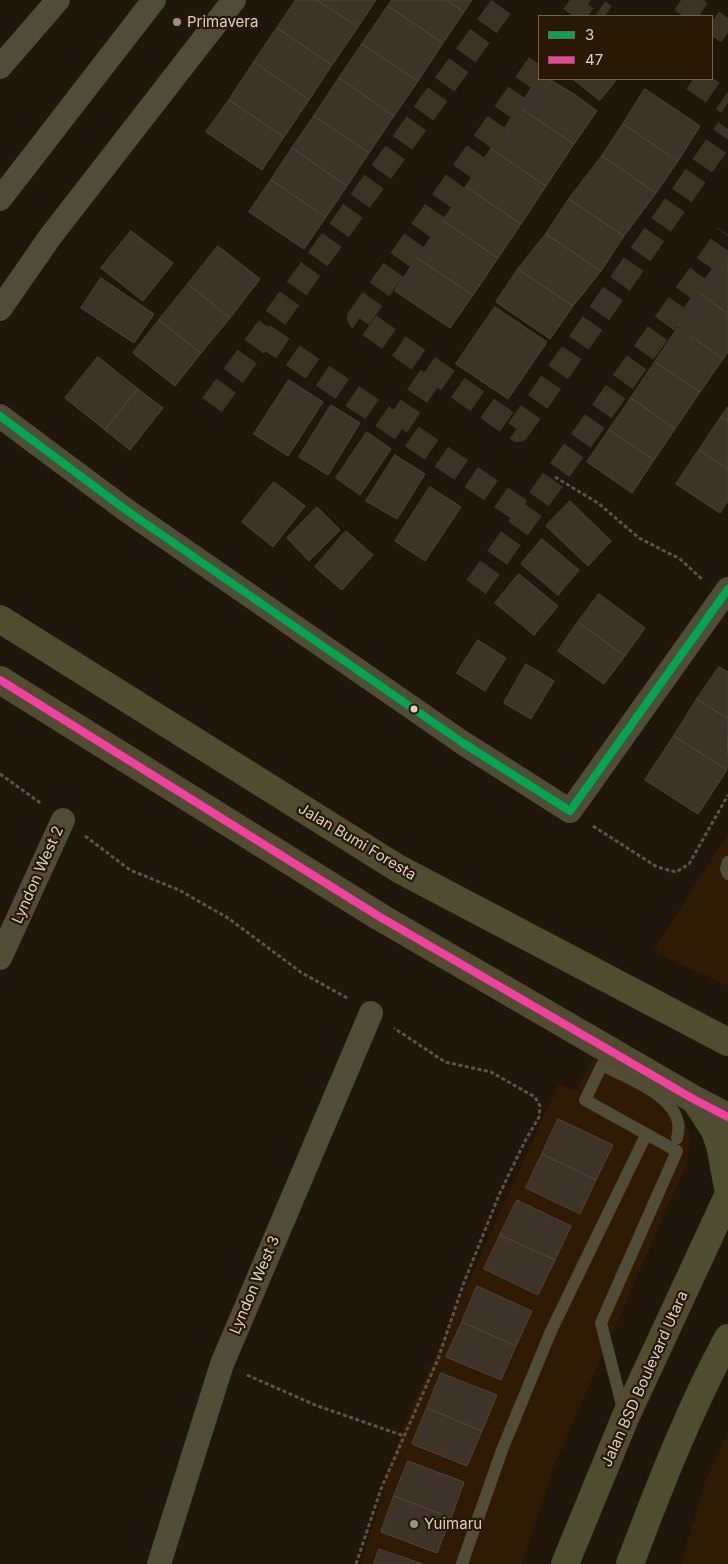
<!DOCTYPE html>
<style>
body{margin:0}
#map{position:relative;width:728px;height:1564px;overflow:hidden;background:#20170c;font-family:Inter,sans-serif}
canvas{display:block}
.legend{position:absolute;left:538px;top:15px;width:175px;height:65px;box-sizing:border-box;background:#281804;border:1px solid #706250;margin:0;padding:6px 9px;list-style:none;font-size:15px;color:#dbd0c3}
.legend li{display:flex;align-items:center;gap:10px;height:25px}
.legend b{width:25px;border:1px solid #706250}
</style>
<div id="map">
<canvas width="728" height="1564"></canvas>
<ul class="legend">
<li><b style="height:6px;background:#00a651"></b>3</li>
<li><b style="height:6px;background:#f240a1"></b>47</li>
</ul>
</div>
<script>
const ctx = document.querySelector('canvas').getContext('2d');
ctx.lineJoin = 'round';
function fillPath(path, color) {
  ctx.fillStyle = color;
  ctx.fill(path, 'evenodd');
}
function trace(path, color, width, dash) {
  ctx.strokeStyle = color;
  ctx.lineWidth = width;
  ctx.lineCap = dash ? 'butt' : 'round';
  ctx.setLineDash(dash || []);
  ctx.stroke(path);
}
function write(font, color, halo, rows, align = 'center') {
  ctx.font = font + ' Inter,sans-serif';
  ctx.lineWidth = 4.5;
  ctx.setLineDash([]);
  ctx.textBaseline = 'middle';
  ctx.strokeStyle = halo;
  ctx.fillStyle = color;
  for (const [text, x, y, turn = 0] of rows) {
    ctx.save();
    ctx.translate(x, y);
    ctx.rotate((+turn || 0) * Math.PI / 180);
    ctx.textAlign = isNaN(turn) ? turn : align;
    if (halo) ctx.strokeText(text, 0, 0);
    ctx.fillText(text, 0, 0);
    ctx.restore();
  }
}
fillPath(new Path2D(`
 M728,834V986L653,951Z
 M595,1055L662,1090L680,1110L689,1132L688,1160L555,1463L522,1564H361L403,1427L559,1083L575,1092Z
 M728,1432V1564H681L706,1479Z`), '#2f1b03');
const building = new Path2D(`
 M296,0H317L358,27L332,65L277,28Z
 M317,0H376L358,27Z
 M392,0H447L464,12L443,43L388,6Z
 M447,0H472L464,12Z
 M388,6L443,43L418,81L362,44Z
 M277,28L332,65L309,100L254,62Z
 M362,44L418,81L394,116L339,78Z
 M254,62L309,100L284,137L229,100Z
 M539,77V79H549L574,94L597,111L574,144L519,107Z
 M339,78L394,116L369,153L314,116Z
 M573,79H617L600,100Z
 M645,89L700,126L678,161L623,124Z
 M229,100L284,137L262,170L206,132Z
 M519,107L574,144L546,186L491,149Z
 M314,116L369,153L347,186L292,148Z
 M623,124L678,161L656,193L602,156Z
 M292,148L347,186L326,217L271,180Z
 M491,149L546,186L521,224L466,187Z
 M602,156L656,193L624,236L569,199Z
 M271,180L326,217L304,249L249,212Z
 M466,187L521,224L498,258L443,221Z
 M569,199L624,236L601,271L546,234Z
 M443,221L498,258L473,295L417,258Z
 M131,231L173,263L143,301L101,268Z
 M546,234L601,271L573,306L518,269Z
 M218,246L260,279L230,318L188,284Z
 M724,254L728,257V314L697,291Z
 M417,258L473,295L450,328L395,291Z
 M518,269L573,306L550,339L496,302Z
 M101,278L154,314L134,343L81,308Z
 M188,284L230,318L201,353L159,320Z
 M697,291L728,314V352L723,359L674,323Z
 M495,307L547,342L508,399L456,364Z
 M159,320L201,353L175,386L133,353Z
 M678,328L723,359L700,392L655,362Z
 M98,357L138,389L105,430L65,398Z
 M655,362L700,392L675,429L631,398Z
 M289,380L323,402L288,456L254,434Z
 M138,389L163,408L130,450L105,430Z
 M631,398L675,429L654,460L609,430Z
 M331,405L360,423L328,475L299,457Z
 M728,407V421L721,417Z
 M721,417L728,421V469L699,450Z
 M609,430L654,460L632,493L587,462Z
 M367,432L391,449L360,495L336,478Z
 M699,450L728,469V501L720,513L676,484Z
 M395,455L425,474L397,519L366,501Z
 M274,482L305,506L273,547L242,522Z
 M430,487L461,507L425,561L395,541Z
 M570,501L611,541L588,566L546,526Z
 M317,507L340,530L309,561L287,538Z
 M346,531L373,555L342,590L315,567Z
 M542,539L579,570L558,595L521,564Z
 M519,574L558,606L534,635L495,603Z
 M599,594L645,628L625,656L578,622Z
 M578,622L625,656L604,684L558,651Z
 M478,640L506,658L485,691L457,673Z
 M526,664L554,681L531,719L504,703Z
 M719,667L728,672V719L697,699Z
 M697,699L728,719L727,770L674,736Z
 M674,736L727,770L698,814L645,780Z
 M558,1119L613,1145L596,1180L542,1154Z
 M542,1154L596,1180L580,1214L526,1188Z
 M517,1200L571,1226L555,1260L500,1235Z
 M500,1235L555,1260L538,1295L484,1269Z
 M477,1286L532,1311L516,1346L462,1322Z
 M462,1322L516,1346L501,1380L446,1357Z
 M441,1373L497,1395L482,1431L427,1408Z
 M427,1408L482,1431L467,1466L412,1444Z
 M408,1461L464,1482L451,1518L394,1496Z
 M394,1496L451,1518L437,1553L381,1532Z
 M379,1549L423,1564H374Z`);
fillPath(building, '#3c3329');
trace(building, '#4c443b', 1);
trace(new Path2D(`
 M681,0L705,16
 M573,16L584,1L605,16
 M712,21L728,33
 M539,64L359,318L518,430L728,129
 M693,79L728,103
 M263,335L527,515
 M212,405L506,0
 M397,426L434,371
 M476,587L728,235`), '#3c3327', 24, [24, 12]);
trace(new Path2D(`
 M555,477L598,503L639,538L680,559L702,579
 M0,774L42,804
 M593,826L657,867L676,872L689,864L728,795
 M85,836L130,870L179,890L228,918L302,973L349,999
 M247,1375L315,1405L404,1436
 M356,1564L381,1489L438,1359L463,1285L499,1195L525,1141L539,1117L540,1106L535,1097L491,1072L445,1062L394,1028`), '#585446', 3, [4, 2.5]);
trace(new Path2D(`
 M728,862L726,869L728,874
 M624,1413L601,1323L677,1151L585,1100L602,1065C625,1077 673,1094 678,1123C679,1127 678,1134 677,1138
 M462,1564L502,1450L551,1331L646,1135`), '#4f4c38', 12);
trace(new Path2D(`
 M0,67L58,0
 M0,199L154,0
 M0,309L50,237L234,0
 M0,416L126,510L463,743L570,811L728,589
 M0,958L63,820
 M159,1564L222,1364L371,1013`), '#4f4c38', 24);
trace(new Path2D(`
 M0,619L399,869L728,1042
 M0,680L380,917L695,1100L728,1117
 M695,1100L715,1131L720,1145L728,1188
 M565,1564L625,1418L728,1196
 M630,1564C659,1487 689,1410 728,1338`), '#4f4c30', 28);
trace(new Path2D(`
 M0,416L126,510L463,743L570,811L728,589`), '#00a651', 8);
trace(new Path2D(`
 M0,680L380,917L695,1100L728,1117`), '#f240a1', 8);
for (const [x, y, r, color] of [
 [177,22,5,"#9a8f83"],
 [414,709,4.5,"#dbd0c3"],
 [414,1524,5,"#9a8f83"]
]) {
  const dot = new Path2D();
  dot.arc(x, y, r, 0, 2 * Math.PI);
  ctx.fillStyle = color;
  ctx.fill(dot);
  trace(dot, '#281804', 2);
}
write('15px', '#dbd0c3', '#281804', [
 ["Primavera",187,22],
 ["Yuimaru",424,1524]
], 'left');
write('15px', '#dbd0c3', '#281804', [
 ["Jalan Bumi Foresta",357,842,31],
 ["Lyndon West 2",38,875,-66],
 ["Lyndon West 3",255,1285,-67],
 ["Jalan BSD Boulevard Utara",645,1379,-66]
]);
</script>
